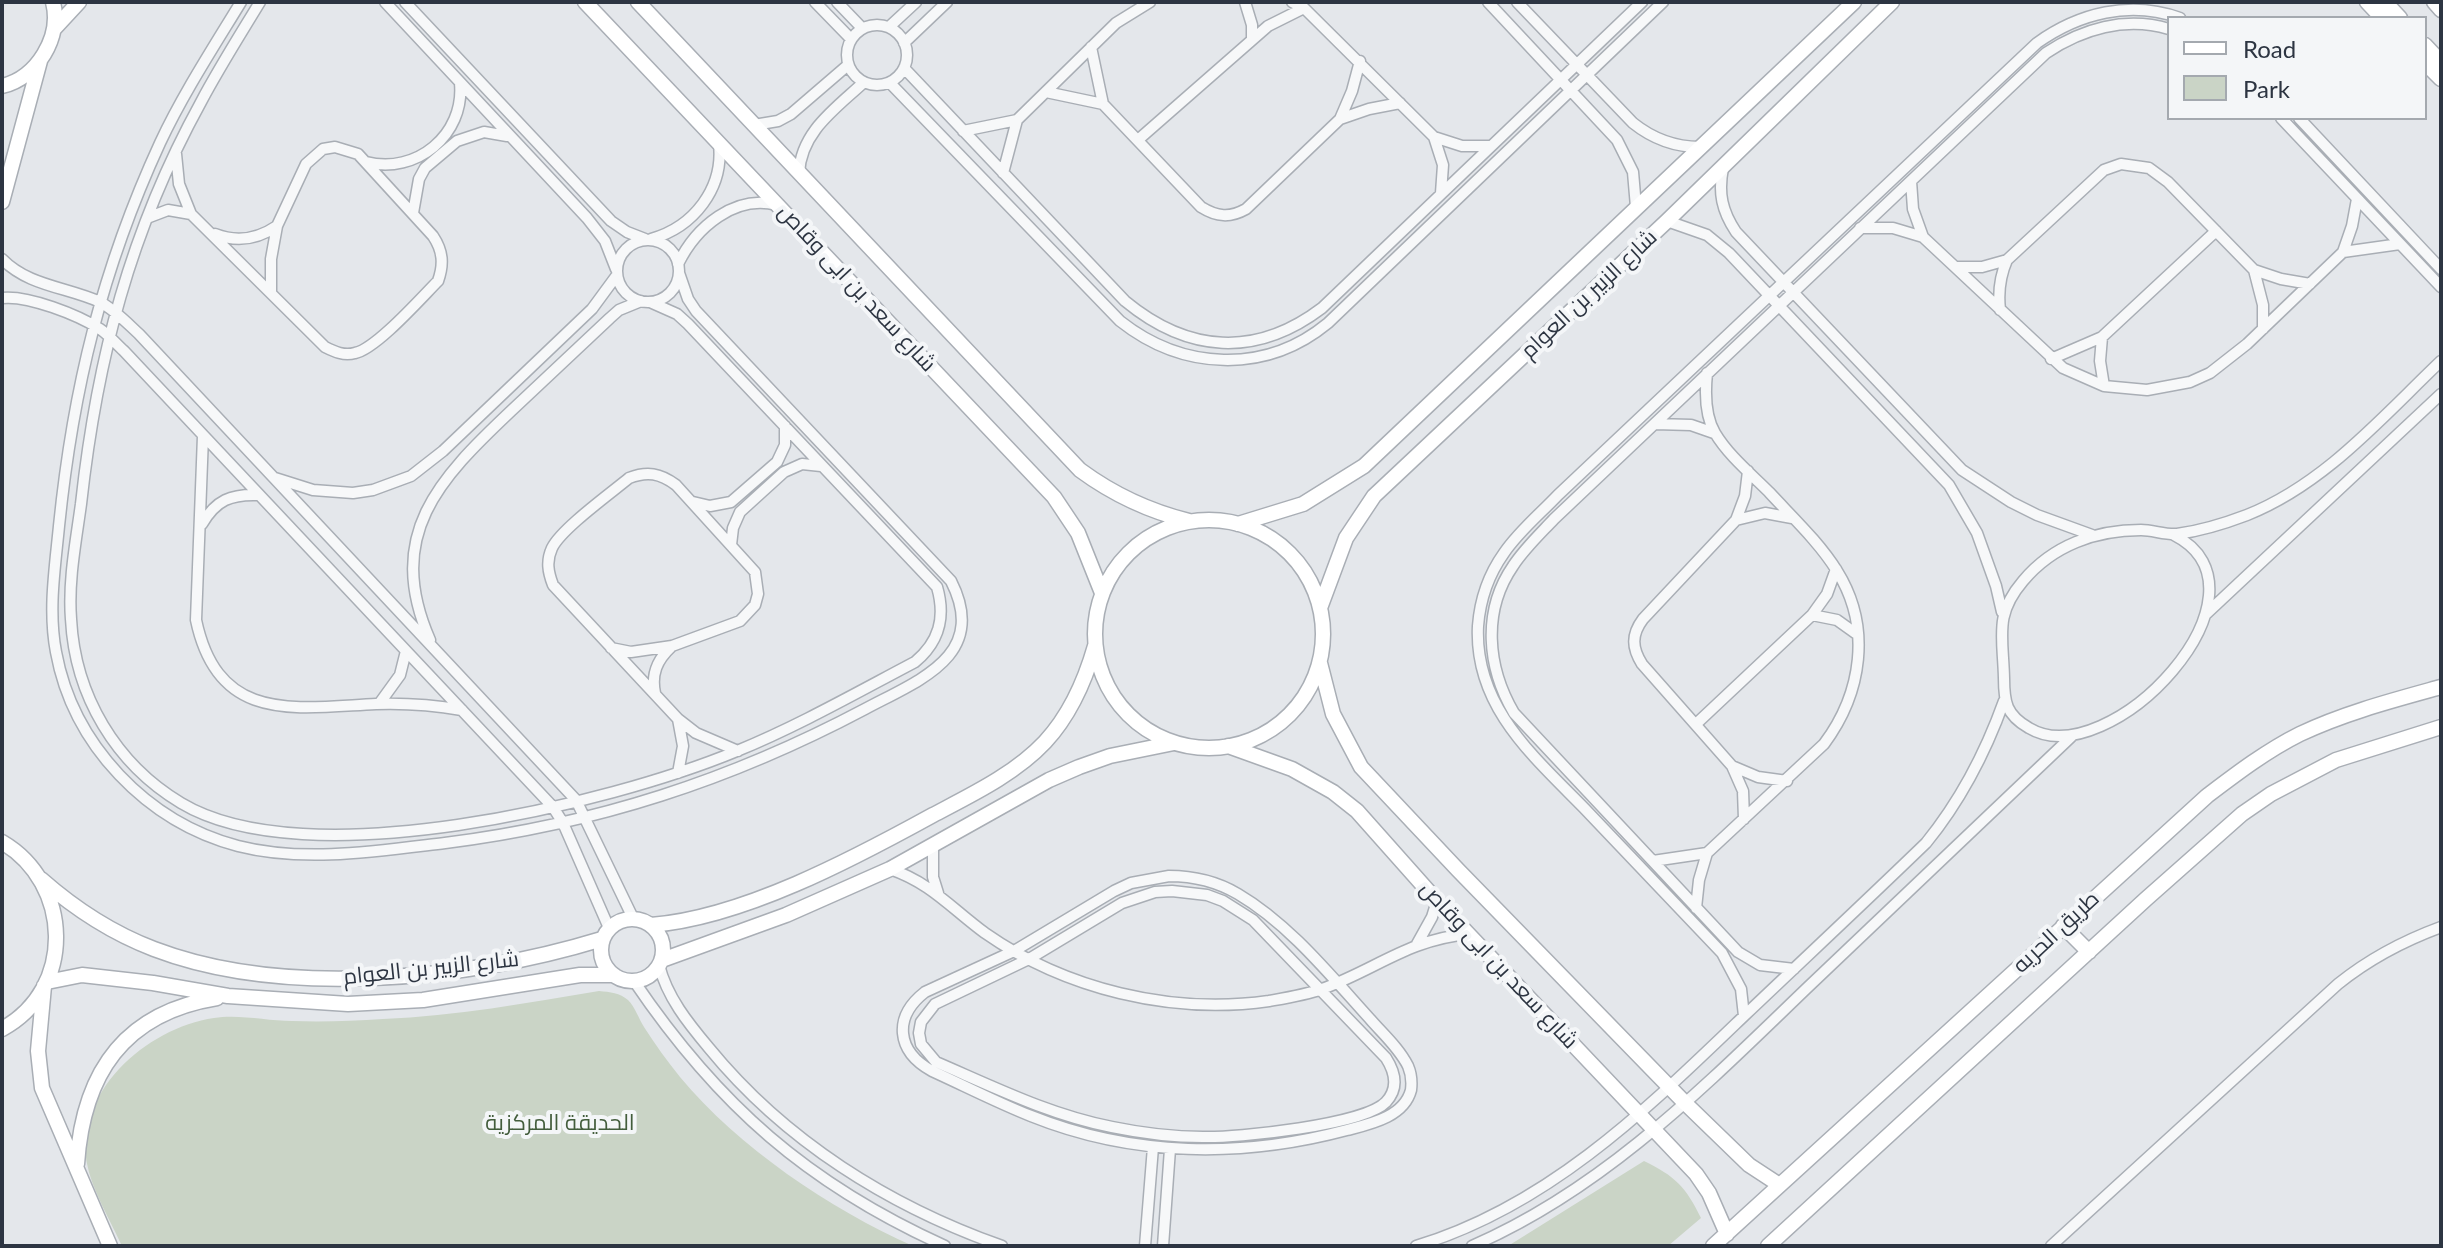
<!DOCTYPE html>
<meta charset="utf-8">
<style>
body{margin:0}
#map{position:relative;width:2443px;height:1248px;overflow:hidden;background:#e4e7eb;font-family:Lato,sans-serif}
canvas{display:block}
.frame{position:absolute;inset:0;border:4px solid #2d3542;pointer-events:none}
.legend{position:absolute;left:2167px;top:16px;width:260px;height:104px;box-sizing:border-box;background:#f4f6f8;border:2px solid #a4a9af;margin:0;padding:10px 14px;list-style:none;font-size:24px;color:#2d3542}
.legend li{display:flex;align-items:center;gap:16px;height:40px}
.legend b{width:40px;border:2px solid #a4a9af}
</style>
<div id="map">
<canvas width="2443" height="1248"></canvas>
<div class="frame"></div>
<ul class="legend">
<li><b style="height:10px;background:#fff"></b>Road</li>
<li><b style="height:22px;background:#cad4c6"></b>Park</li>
</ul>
</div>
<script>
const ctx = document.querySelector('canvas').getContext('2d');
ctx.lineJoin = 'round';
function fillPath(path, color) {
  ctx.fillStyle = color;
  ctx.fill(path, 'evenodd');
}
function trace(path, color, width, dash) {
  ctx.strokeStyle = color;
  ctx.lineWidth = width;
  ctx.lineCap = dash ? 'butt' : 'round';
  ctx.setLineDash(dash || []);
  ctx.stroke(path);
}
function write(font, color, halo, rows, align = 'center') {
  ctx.font = font + ' Lato,Cairo,sans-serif';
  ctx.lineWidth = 8;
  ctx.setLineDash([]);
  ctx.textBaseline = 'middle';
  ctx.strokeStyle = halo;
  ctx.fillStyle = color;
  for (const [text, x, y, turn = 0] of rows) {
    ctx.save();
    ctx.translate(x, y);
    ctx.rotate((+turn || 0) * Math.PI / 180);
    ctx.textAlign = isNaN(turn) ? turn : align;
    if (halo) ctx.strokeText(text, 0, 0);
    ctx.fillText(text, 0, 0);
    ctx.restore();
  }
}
fillPath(new Path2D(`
 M599,991C610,992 620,993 628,1000C635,1007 639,1019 644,1027C655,1044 667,1061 680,1077C738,1147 830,1209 913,1246H122C112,1224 93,1191 88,1168C71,1094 146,1028 214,1018C239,1014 267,1021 292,1021C323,1022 353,1021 383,1019C456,1016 527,1003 599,991Z
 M1644,1161C1675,1176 1686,1187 1701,1218L1668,1246H1508Z`), '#cad4c6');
const street = new Path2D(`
 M241,2C213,48 183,94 160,143C102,269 73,389 59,526C55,568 48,610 56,652C73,745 147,822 238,846C304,863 379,851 445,843C596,824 731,780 865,709C919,680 989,656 951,581L696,311L688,299L679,273
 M260,2C240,35 219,68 201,102C130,231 97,359 81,504C76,541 68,581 71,619C75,696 116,764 181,803C306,878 609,804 737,751C798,726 856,693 915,662C939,642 946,618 937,587L688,324L677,314L650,302
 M385,2L587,218L605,241L616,269
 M405,2L611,221L627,232L645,239
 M815,2L851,39
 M837,2L862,28
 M1245,2L1252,25V39
 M1292,2L1304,8L1434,137L1443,165L1441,193
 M1488,2L1617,140L1633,172L1636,207
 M1517,2L1633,123C1653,139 1674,147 1700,147
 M847 55a30 30 0 1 1 60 0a30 30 0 1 1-60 0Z
 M889,27L916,2
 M904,43L947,2
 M1091,47L1103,104
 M904,68L1125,301C1188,353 1256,358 1322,308L1642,2
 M890,83L1120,321C1182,370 1265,375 1328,323L1663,2
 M1046,92L1103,104L1201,207C1217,217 1230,218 1246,209L1340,119L1352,91L1360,61
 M2281,118L2441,287
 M2299,118L2441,269
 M1340,119L1369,109L1400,103
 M754,125L778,121L791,114L848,65
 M963,131L1017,120
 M1434,137L1462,146H1491
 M1139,139L1268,26L1304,8
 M176,154L179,184L191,214L325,347C335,352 344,356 355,353C376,349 421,298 438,281C444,264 443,251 433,236L358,154L335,147L323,149L306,164L277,226L271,259V293
 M366,162C416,175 465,135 460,83
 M1723,168C1718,193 1722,211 1736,232L1962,470L2011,502L2037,515L2092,535
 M799,173C801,132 835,109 863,83
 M1003,173L1017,120L1116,23L1150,2
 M1911,181L1913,209L1923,237
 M413,213L419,179L425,168L457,141L484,132L507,136
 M147,218L168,210L191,214
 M1667,221L1707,235L1729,253L1949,485L1977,533L1996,586L2002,612
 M1860,228H1893L1923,237L2063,368L2104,386L2147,390L2190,382L2210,373L2247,344L2343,252L2352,226L2357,199
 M215,234C238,243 258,239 277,226
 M651,239C694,227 724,188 719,144
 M617 271a31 31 0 1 1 62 0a31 31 0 1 1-62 0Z
 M2343,252L2400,244
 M2,259C28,286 67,287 100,302C115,310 127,323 139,334L576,800L633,918
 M678,264C696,227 735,194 777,205
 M1955,267H1982L2007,260L2104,170L2121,164L2149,168L2168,182L2254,270L2281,279L2310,284
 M2254,270L2263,305V329
 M2,298C28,295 78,315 100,329C109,335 116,344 124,351L553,807L563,823L609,928
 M2000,310C1998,293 2000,276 2007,260
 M2102,337L2100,361L2104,386
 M2051,359L2102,337L2216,231
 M1655,424L1691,425L1714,433
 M203,436L196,620C218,724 294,708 376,704C405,703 433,705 462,710
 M275,478L313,490L353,493L373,490L411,476L443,451L592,309L617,275
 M693,502L710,506L731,502L777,462L785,445V426
 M1736,520L1765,513L1792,518
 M202,524C216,500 231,494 258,495
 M2174,535C2284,591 2109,776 2029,728C2006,715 2004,702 2004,678C2003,636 1994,615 2023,581C2053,545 2096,530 2141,530C2153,530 2165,535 2177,534C2200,531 2226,523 2247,515C2325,484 2382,417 2441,361
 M731,545L733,528L740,512L784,472L802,464L821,466
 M2206,614L2441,394
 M1812,615L1837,620L1858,635
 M430,640C384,535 439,479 511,411C544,380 577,349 610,318L619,310L641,301
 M611,648L631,652L672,646L740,621L755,605L758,594L755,572L676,485C660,473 647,471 629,478C611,493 561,529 552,548C546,561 548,572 553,585L678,719L696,733L738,751
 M655,693C651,674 657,660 671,647
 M379,704L400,675L406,651
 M678,719L683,746L678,773
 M1696,724L1812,615L1827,594L1836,569
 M1732,766L1758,777L1787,781
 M1744,819L1743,791L1732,766L1642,664C1632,648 1631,635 1643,619L1736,520L1745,496L1748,471
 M933,844V877L938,893
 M1653,861L1707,853
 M890,869C931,883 951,908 985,933C1065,989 1171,1015 1269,1001C1286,998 1305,995 1322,989C1375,970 1409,939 1469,934
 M1169,876C1194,876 1216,881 1238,894C1289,924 1330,975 1370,1019C1383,1034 1399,1048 1408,1066C1411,1073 1412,1082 1411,1090C1404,1117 1370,1124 1347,1130C1242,1158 1133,1157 1031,1116C998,1103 965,1086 932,1071C896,1051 893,1017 925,992L1014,951L1114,891L1131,883Z
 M1172,891L1207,895L1223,901L1253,920L1386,1058C1395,1072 1399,1088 1386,1102C1364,1125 1237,1138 1203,1137C1172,1137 1141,1133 1112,1127C1050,1115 994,1087 936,1062L921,1044L919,1033L921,1022L935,1004L1029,959L1122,903L1155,892Z
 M1696,908L1699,880L1707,853L1824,744C1862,693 1872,627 1837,571C1819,542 1792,517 1769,492C1751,474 1728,455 1715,433C1705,416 1705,392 1707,373
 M1417,944L1432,917L1437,901
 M659,965C667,997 688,1023 709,1048C785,1141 889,1206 1002,1246
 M1794,969L1760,965L1738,952L1514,713C1487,667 1482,611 1513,566C1524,549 1540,534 1554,519L2046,53C2082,29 2125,16 2169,29
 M634,981C718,1105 808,1184 945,1246
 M1744,1016L1741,989L1722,953C1676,905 1630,856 1584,808C1533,756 1474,706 1478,626C1480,600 1489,574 1504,553C1519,531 1540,514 1558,495L2037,43C2079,13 2130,0 2180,18
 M1145,1246L1153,1147
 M1163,1246L1170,1149
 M1416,1246C1549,1206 1648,1108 1745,1015C1805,958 1866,901 1926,843C1961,800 1985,754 2004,701
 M1472,1246C1604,1189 1705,1086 1807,988C1895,904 1983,821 2071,737
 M2051,1246L2338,984C2369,959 2403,941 2441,927`);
const secondary = new Path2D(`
 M585,2L1054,497L1078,533L1102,593
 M638,2L1080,470C1114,495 1148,511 1189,521
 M2367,2L2382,18
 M2385,2L2400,18
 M2434,2L2441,10
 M54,29L79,2
 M2425,45L2441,62
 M2425,63L2441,79
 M2,86C37,78 62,37 53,2
 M2,202L40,61
 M1095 634a114 114 0 1 1 228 0a114 114 0 1 1-228 0Z
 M1238,524L1303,504L1364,466L1854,2
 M1320,608L1346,538L1374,496L1667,221L1892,2
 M1320,663L1333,714L1361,767L1458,870L1686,1104L1749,1165L1778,1184
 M1228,746L1292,769L1333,792L1357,811L1437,901L1696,1174L1709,1193L1727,1234
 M2,842C72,883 76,989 2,1029
 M41,879C75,909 112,933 154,949C285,999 471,979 602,939
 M601 950a31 31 0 1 1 62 0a31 31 0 1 1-62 0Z
 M651,925C742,918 853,859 933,815C971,795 1015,774 1045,742C1070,715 1085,681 1095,646
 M2063,926L2089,952
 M662,960L786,915L890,869L1049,780L1079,767L1110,756L1174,743
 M47,982L82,975L153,983L228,996L348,1004L423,1000L580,975H614
 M44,986L38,1051L42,1088L110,1246
 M77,1164C83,1075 123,1013 217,998
 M1713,1246L2207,796C2236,774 2266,751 2300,734C2344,713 2394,700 2441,687
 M1768,1246L2146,899L2242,814L2271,794L2336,760L2441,727`);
trace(street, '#a9aeb5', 13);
trace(secondary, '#a9aeb5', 17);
trace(street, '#f7f8f9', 10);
trace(secondary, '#fff', 14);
write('22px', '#2d3542', '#f4f6f8', [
 ["شارع سعد بن ابى وقاص",857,288,47],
 ["شارع الزبير بن العوام",1589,294,-43],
 ["طريق الحريه",2056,932,-43],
 ["شارع سعد بن ابى وقاص",1499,965,47],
 ["شارع الزبير بن العوام",431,968,-6]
]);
write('22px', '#435d3c', '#f4f6f8', [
 ["الحديقة المركزية",560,1123]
]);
</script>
